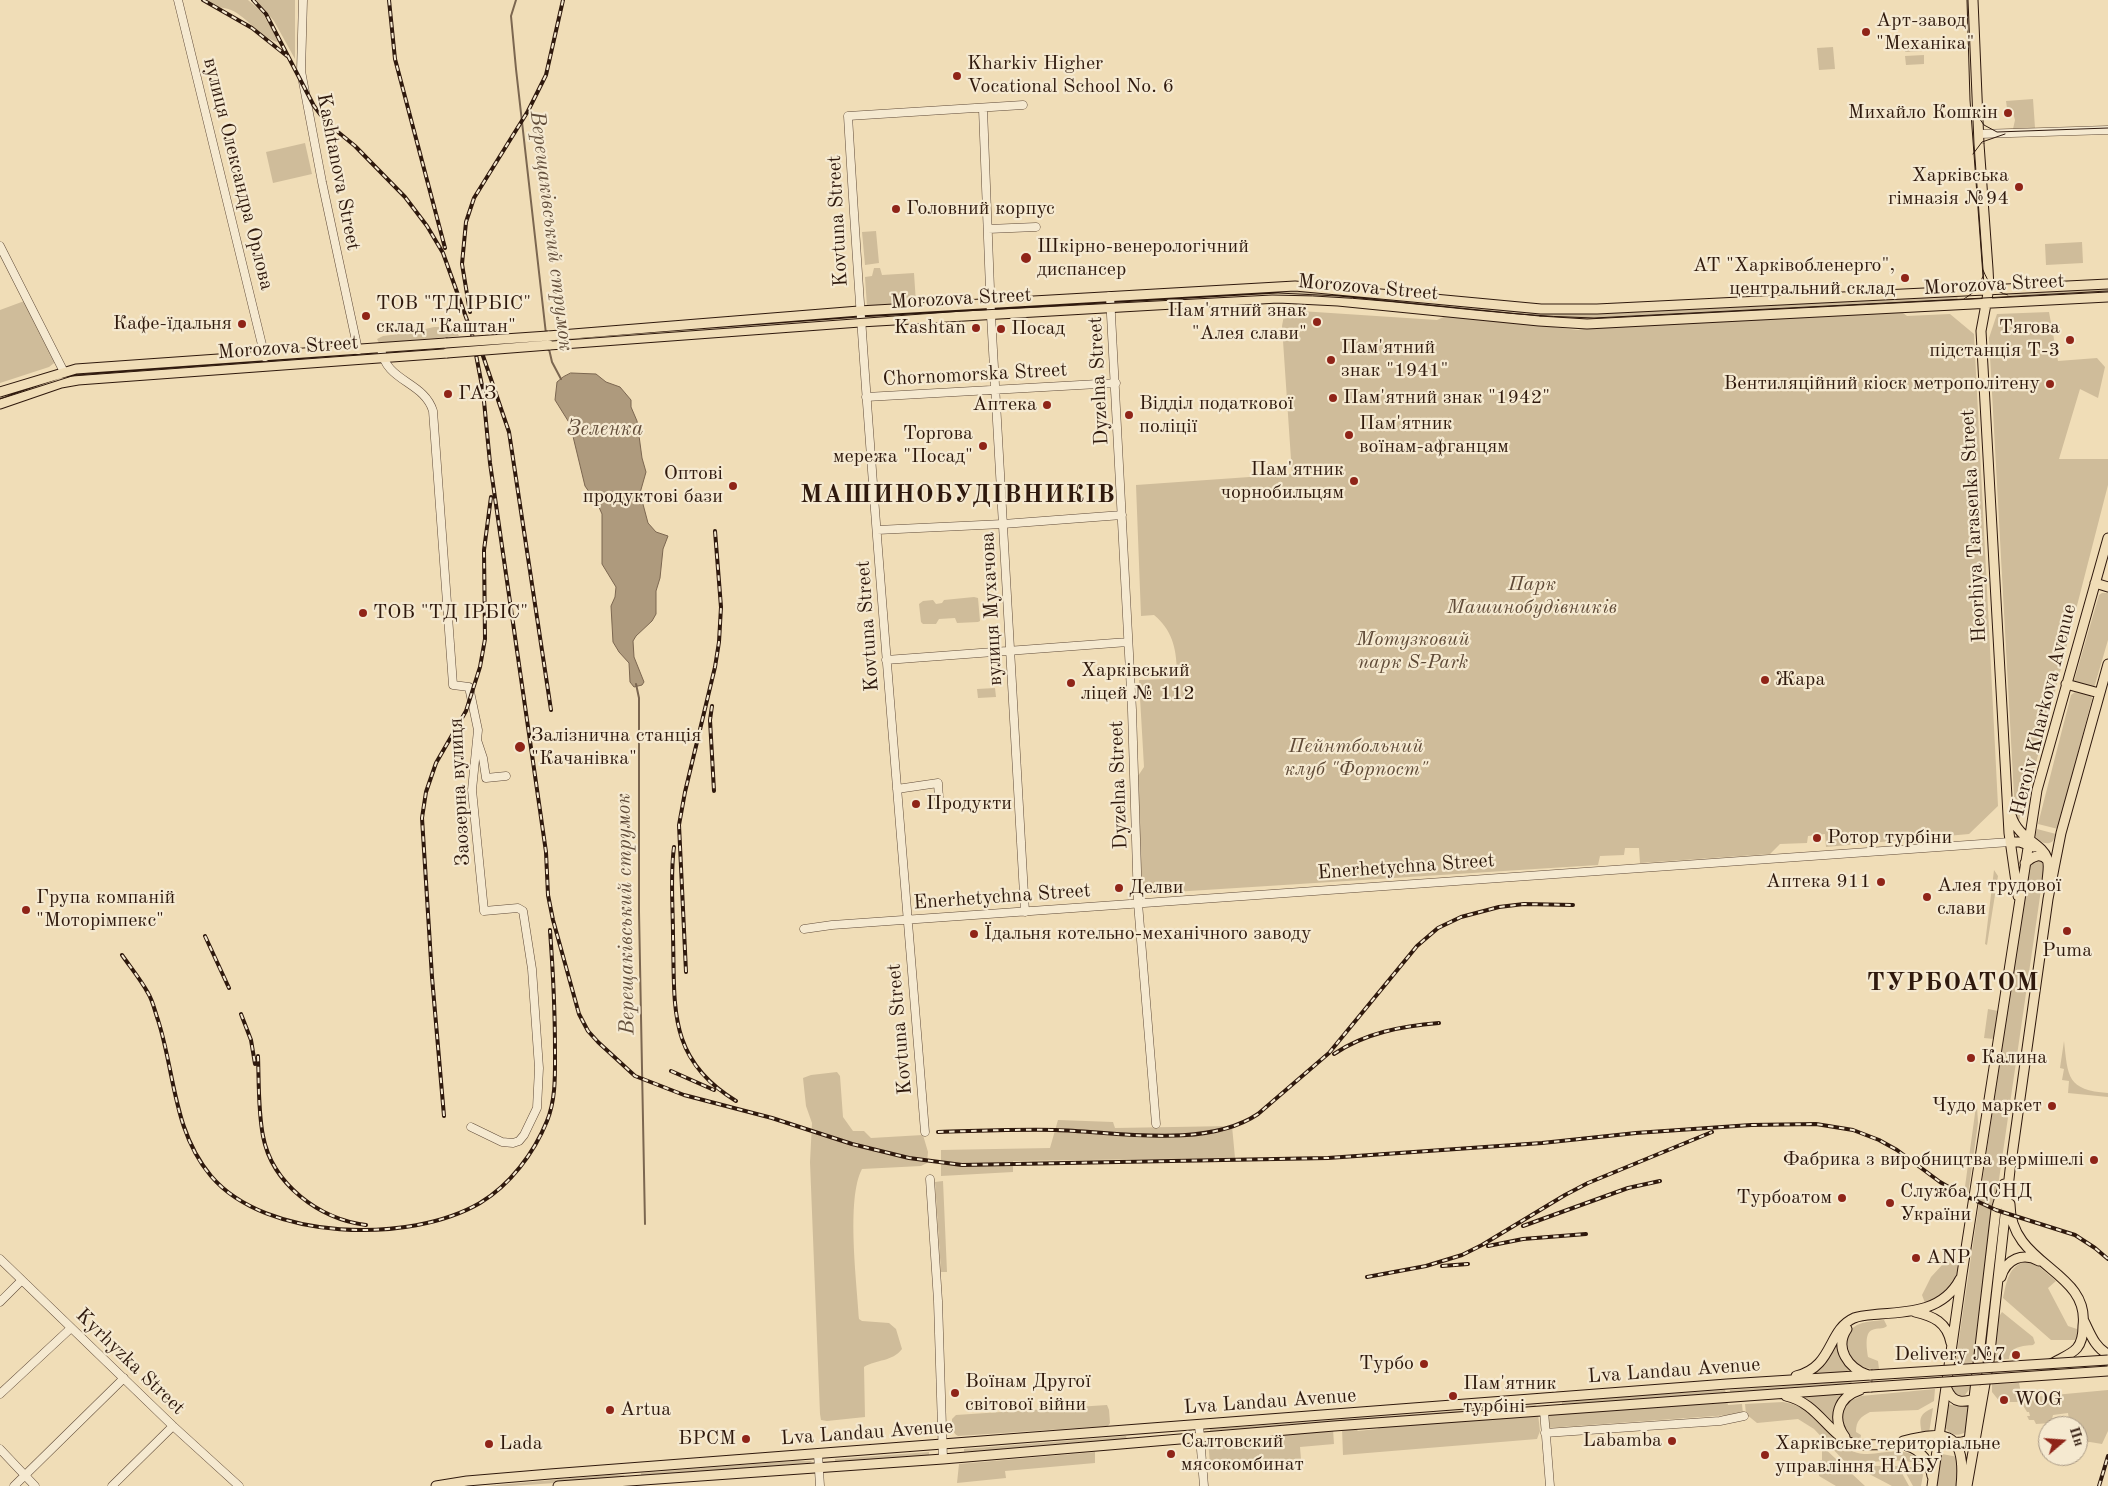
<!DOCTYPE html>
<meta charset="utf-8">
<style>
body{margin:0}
#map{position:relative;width:2108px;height:1486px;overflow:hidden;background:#f0ddb7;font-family:"Old Standard TT",serif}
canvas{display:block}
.north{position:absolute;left:2038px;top:1416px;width:50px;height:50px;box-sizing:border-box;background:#f5e9d0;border:1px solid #a69682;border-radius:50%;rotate:72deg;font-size:14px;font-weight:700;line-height:20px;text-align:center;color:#2f190d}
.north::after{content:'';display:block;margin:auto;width:18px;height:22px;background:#8f2418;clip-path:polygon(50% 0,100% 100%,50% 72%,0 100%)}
</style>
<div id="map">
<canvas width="2108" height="1486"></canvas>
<div class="north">Пн</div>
</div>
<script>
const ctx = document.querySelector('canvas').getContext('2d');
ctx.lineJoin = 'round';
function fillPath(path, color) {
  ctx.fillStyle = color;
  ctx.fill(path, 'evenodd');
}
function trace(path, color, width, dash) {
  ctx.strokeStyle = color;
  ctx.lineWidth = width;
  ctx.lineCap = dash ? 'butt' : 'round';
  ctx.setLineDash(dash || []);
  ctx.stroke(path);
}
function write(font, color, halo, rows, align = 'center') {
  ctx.font = font + ' "Old Standard TT",serif';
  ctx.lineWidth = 4.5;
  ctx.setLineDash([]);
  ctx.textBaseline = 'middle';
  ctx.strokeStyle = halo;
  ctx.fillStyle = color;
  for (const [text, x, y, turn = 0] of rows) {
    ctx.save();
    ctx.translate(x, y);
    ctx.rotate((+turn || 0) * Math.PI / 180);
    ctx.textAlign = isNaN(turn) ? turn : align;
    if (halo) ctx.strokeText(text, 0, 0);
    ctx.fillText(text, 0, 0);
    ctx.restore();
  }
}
fillPath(new Path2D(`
 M203,0H248L262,12L279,42C265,42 246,16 231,10C222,6 209,8 203,0Z
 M256,0H295V59L274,21Z
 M1923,43L1924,51L1905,52V44Z
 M1833,47L1835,69L1819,70L1817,48Z
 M1924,55V64L1906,65L1905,56Z
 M2033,99L2035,128L2013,129L2015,120L2012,109L2007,108L2006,101Z
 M305,143L312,174L273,183L266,152Z
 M876,231L879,263L865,265L862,232Z
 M2082,242L2083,263L2046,265L2045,244Z
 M874,268H880L882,275L914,273L916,303L867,307L865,277L872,276Z
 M2108,287V294L2009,299V292Z
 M1296,288L1538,311L1957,294L1958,302L1582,319L1538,318L1315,297L1114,306L1113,298Z
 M1108,299V306L992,313V305Z
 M27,300L58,360L49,367L0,383V310Z
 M987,306L988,313L862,321L861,312Z
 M1285,310L1437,320L1446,316L1471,317L1578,330L1594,327L1899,310L1907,316L1950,314L1974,334L1998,806L1969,834L1826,847L1825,834L1808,836L1807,843L1780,844L1770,854L1640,863L1639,848H1625L1624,855L1600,856L1598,865L1142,894L1138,776L1144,767L1139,680L1165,679L1177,670C1176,647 1172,630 1154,615L1141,616L1136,485L1292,474L1282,326Z
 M2049,312L2058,361L2097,358L2105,367L2098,398L2080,389L2059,459H2108V485L2043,738L2019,821L2015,814L1989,338L1997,314Z
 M855,313V321L726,331V324Z
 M434,327C444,327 454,326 459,336L379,343L377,339L383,336L408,333Z
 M377,351L378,356L221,369L220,362Z
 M217,362V369L86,378L85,371Z
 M2102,593H2108V640L2094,688L2074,681L2099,595Z
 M974,597L978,598L980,621L978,622L957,623L955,618L939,619L936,624H923L921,622L919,604L923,601L933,600L936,604L942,603L944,600Z
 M995,688L996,697L978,698L977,689Z
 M2075,692L2091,695L2092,699L2058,829L2038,824L2071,695Z
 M2037,829L2056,834L2053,841C2047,846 2039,842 2035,836Z
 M2036,857L2044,862V869L1995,1207L1971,1387L1965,1395L1956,1396L1952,1390V1386L2029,865Z
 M1994,870L1998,876L1987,945L1985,944Z
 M1988,1009L1998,1011L1994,1039L1984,1038Z
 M2064,1041C2068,1077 2067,1090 2108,1093V1097L2068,1093L2069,1081L2062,1080L2064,1069L2060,1068Z
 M837,1072L840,1076L843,1117L853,1131H864L871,1138L923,1135L928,1152L927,1163L921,1166L862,1169C846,1199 857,1283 859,1319L862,1321L889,1323L896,1329L902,1349C892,1362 877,1359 864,1367L865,1417L827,1421L821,1420L820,1414L810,1162L812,1123L806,1106L803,1078L811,1075Z
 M1976,1106H1977L1978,1123L1968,1195L1964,1194Z
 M1058,1120L1113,1122L1115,1128L1232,1126L1235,1158L1013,1161V1172L941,1176V1150L1050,1148Z
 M943,1181L947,1272H941L935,1182Z
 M1949,1252H1953C1968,1278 1947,1294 1925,1303L1922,1295L1931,1277L1943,1264L1945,1254Z
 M2028,1261L2036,1264L2056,1281L2048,1288L2068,1326L2077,1329L2078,1335L2075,1340H2051L2003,1298C2007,1281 2008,1265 2028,1261Z
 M2002,1312L2033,1337L2035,1343L2033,1345C2023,1346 2010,1346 2009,1359L1994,1360L1998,1318Z
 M1884,1320L1887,1326C1882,1330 1878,1327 1872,1330C1864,1333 1867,1350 1868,1357L1878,1361L1879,1369C1852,1372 1830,1341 1857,1325C1865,1321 1875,1321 1884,1320Z
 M1837,1344L1840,1354L1850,1371L1815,1374L1814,1373L1824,1363Z
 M1851,1381L1852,1383L1730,1393V1390Z
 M2019,1383L2022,1398L2108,1390V1431L2102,1444L2090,1442L2078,1443V1426H2070L2068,1413L2053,1415L2051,1423L2036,1424L2034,1420H2029L2027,1416H2030L2029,1412H2027L2021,1402H2000L1992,1392V1384Z
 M1935,1389L1934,1401L1918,1410L1870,1412C1861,1417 1856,1420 1856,1432L1861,1435L1860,1441C1842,1437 1834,1413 1850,1401C1853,1399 1858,1398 1861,1396Z
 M1725,1390L1726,1393L1562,1404V1401Z
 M1840,1393L1842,1396L1833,1423L1804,1400L1806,1396Z
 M1727,1401L1728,1405L1742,1404L1743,1414L1548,1428L1546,1413Z
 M1783,1402C1823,1409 1824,1438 1852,1451C1878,1462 1898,1438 1925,1464V1468C1912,1455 1866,1463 1847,1464L1814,1429L1798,1419L1757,1423L1746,1414L1745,1404Z
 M1948,1404L1959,1407L1970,1406L1967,1431C1959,1437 1950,1436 1945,1427Z
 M1107,1405L1109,1410L1110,1423L1108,1426L958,1436C952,1433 952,1425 952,1419L956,1415Z
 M1536,1405L1535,1407L1210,1432V1429Z
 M1933,1408L1929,1433L1922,1435C1920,1420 1917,1415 1933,1408Z
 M1538,1414L1540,1431L1537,1439L1343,1455L1342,1428H1355L1358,1431L1377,1429L1384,1425Z
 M1333,1429L1334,1444L1300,1447L1301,1459L1210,1465L1208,1439Z
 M1126,1436L1127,1439L964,1452V1449Z
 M1822,1446L1865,1486H1836L1819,1476L1818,1461L1822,1460Z
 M929,1452V1455L835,1462V1459Z
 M1095,1452V1463L1005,1471L1006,1478L957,1483L959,1464Z
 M1942,1454L1958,1457V1486H1937Z
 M793,1461H812L810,1463L641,1476V1473Z
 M1854,1466H1898L1909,1486H1892Z
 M1902,1466L1919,1468L1923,1475L1921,1486H1913Z
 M608,1475H624L625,1478L512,1486H486Z`), '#cfbc9a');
const water = new Path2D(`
 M571,373L596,374L606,382L620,387L631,400V407L637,421L642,458L646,472L640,493L648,523L656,532L668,536L663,549L660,578L656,591V614L652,621L636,636L633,641L634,657L644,682L642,685L634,687L630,682L629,663L619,652L613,642L611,606L615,597L616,587L602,564V514L598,505L585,486L570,424L555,400L557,382L563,377Z`);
fillPath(water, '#ae9a7d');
trace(water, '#7b6650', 1);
trace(new Path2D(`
 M516,0L511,16L516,69L546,334
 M549,349L552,362L561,379
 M636,684L639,698V912L645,1224`), '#7b6650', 2);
const minor = new Path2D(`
 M178,0L265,357
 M303,0L301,71L322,182L358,350
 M983,109L991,315L1025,912
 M1979,134L2108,130
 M988,229L1036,227
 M0,246L64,372
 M1110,296L1132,710L1138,903L1156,1124
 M381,348C385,382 424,381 433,411L453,685L469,687L478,730L472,790L484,911L518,908L523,911L532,969L539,1068L537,1108L524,1135L519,1141L513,1143L502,1142L471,1127
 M866,397L1116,383
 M877,530L1003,524L1122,515
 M886,660L1128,642
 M477,740L483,758L486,778L506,776
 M897,789L938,783L939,799
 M804,929L832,925L2010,842
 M925,1132C898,794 868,455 848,116L1023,105
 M930,1179L938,1301L943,1459
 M0,1259L173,1426L239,1486
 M0,1302L21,1281
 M0,1394L71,1328
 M1544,1411L1550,1486
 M1199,1425L1204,1486
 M1545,1433L1720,1421L1744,1416
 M0,1449L35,1486
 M818,1454L820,1486
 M14,1486L124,1378
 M112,1486L173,1426`);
const major = new Path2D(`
 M1973,0L1979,144L1988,269L1989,288L1981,331L2009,833L2018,896
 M548,336L859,311L1295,286L1541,309H1597L2108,284
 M549,345L860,322L1278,298L1338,301L1539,321L1587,324L2108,297
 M0,392L76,369L446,343
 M0,404L61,383L78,380L447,353
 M2095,583L2108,587
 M2066,684L2099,693
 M2011,815C2018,839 2042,843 2047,858C2050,866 2047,875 2047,883
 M2010,842H2020L2034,847
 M2025,863C2033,856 2041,852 2048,861
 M2010,1204C2010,1266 2090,1270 2083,1326C2083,1333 2082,1342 2077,1348C2071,1355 2059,1359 2051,1364
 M2001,1277C2006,1259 2023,1252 2039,1261
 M1915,1312C1933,1316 1947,1322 1951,1343
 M2084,1321C2090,1333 2095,1348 2108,1354
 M1847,1329C1834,1348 1848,1368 1868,1375
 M1796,1376C1834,1367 1827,1330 1854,1318C1862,1315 1871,1315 1880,1314C1912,1312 1944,1310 1960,1279
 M1947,1389C1953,1404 1964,1403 1977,1398
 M1786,1396C1818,1403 1828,1435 1855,1445L1938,1444L1962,1442L1969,1440L1973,1436
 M1845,1437C1831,1418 1838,1397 1860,1390
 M1903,1441C1949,1429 1966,1434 1961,1486
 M1969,1441L1996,1210L2004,1184
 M1907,1446C1921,1450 1930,1462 1932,1476
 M436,1486L467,1481L550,1474L1727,1384L1871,1375
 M558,1486L943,1459L1334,1426L1871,1387
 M1932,1486L1962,1274L2037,790L2108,538
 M1967,1486L1989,1361L2010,1170L2048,899L2061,833L2108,664`);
trace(minor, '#5f4a38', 9);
trace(major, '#2f190d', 11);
trace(minor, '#f5e9d0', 8);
trace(major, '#f0ddb7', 9);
trace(new Path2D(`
 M1972,108L1984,125L1997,132L2108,128
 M1973,154L1982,142L2005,134
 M1983,270C1988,282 1994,292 2008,295
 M1966,299L2108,291
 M0,399L72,376L963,311L1272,295C1380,295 1486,316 1594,318L1964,299L1978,289L1983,276L1970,100L1967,0`), '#2f190d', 1);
const rail = new Path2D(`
 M203,0L252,28L287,56
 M253,0L266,14L314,106L327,123L355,146L405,197L427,226L443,253L472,334L483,391L490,463L546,852L548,895L553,920L579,1014L588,1031L598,1042L635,1076L684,1095L772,1118L852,1144L909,1158L962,1165L1328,1158L1542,1143L1636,1133L1751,1125L1816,1124L1853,1130L1879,1140L1897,1150L1940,1182L1959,1193L1996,1210L2075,1235L2095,1248L2108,1259
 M389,0L395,59L445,248
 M470,312L462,264L466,222L474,198L528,111L546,75L563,0
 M481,350L509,432L551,710
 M712,706L710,720L714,791
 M674,847C670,876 673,907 673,936C675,1008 667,1059 736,1101
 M205,936L229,988
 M122,955C131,968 141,980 148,993C153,1001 155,1012 158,1020C175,1073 173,1131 211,1176C266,1241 410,1244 480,1203C510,1185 534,1153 547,1121C556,1099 555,1074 555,1051C555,1011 553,971 550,930
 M686,972L679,825L685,792L715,667L719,642L721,607L715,531
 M241,1014L251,1040L255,1064
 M1334,1054C1365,1033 1402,1026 1439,1023
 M258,1056C259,1082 258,1110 263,1136C272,1184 319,1219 366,1225
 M671,1071L714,1090
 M444,1116L432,977L422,818L426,792L436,763L466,711L480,667L485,639L484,550L491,497
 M938,1132C978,1131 1017,1129 1056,1130C1117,1132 1206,1149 1258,1114L1329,1053L1417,946L1438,928L1461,917L1499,907L1524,904L1573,905
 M1523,1226L1628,1188L1660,1181
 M1488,1246L1523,1239L1586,1234
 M1442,1266L1468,1264
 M1367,1277L1426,1266L1462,1255L1482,1245L1565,1195L1588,1183L1712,1132
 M2099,1486L2108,1456`);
trace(rail, '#2f190d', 4);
trace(rail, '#f5e9d0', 2, [5.5]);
const majorBridge = new Path2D(`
 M446,343L548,336
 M447,353L549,345
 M1871,1375L2108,1360
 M1871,1387L2108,1371`);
trace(majorBridge, '#2f190d', 11, []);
trace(majorBridge, '#f0ddb7', 9);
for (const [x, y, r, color] of [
 [1866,32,5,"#8f2418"],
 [957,76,5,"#8f2418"],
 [2008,113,5,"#8f2418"],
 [2019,187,5,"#8f2418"],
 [896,209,5,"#8f2418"],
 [1026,258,6,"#8f2418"],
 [1905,278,5,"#8f2418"],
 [366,316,5,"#8f2418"],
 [1317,322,5,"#8f2418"],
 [242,324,5,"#8f2418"],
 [976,328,5,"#8f2418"],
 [1001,329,5,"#8f2418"],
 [2070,340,5,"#8f2418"],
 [1331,360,5,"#8f2418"],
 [2050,384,5,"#8f2418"],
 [448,394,5,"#8f2418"],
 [1333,398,5,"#8f2418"],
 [1047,405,5,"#8f2418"],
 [1129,415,5,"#8f2418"],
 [1349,435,5,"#8f2418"],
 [983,446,5,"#8f2418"],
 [1354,481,5,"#8f2418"],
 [733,486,5,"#8f2418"],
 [363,613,5,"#8f2418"],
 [1765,680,5,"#8f2418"],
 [1071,683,5,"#8f2418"],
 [520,747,6,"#8f2418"],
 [916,804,5,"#8f2418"],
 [1817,838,5,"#8f2418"],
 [1881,882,5,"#8f2418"],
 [1119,888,5,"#8f2418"],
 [1927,897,5,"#8f2418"],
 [26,910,5,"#8f2418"],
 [2067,931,5,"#8f2418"],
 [974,934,5,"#8f2418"],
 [1971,1058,5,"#8f2418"],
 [2052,1106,5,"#8f2418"],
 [2094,1160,5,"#8f2418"],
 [1842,1198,5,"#8f2418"],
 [1890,1203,5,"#8f2418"],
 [1916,1258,5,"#8f2418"],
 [2016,1355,5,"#8f2418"],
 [1424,1364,5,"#8f2418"],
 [955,1393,5,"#8f2418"],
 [1453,1396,5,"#8f2418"],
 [2004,1400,5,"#8f2418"],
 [610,1410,5,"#8f2418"],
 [746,1439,5,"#8f2418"],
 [1672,1441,5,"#8f2418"],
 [489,1444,5,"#8f2418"],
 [1171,1454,5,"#8f2418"],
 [1765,1455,5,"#8f2418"]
]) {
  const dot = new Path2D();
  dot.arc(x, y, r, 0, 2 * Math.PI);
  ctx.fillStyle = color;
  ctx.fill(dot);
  trace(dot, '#f5e9d0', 2);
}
write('20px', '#2f190d', '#f5e9d0', [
 ["Арт-завод",1876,21],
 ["\"Механіка\"",1876,44],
 ["Kharkiv Higher",967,64],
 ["Vocational School No. 6",967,87],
 ["Михайло Кошкін",1998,113,"right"],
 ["Харківська",2009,176,"right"],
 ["гімназія №94",2009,199,"right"],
 ["Головний корпус",906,209],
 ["Шкірно-венерологічний",1037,247],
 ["диспансер",1037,270],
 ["АТ \"Харківобленерго\",",1895,266,"right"],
 ["центральний склад",1895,289,"right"],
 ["ТОВ \"ТД ІРБІС\"",376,304],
 ["склад \"Каштан\"",376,327],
 ["Пам'ятний знак",1307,311,"right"],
 ["\"Алея слави\"",1307,334,"right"],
 ["Кафе-їдальня",232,324,"right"],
 ["Kashtan",966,328,"right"],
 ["Тягова",2060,328,"right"],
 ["підстанція Т-3",2060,351,"right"],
 ["Посад",1011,329],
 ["Пам'ятний",1341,348],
 ["знак \"1941\"",1341,371],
 ["Вентиляційний кіоск метрополітену",2040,384,"right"],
 ["ГАЗ",458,394],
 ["Пам'ятний знак \"1942\"",1343,398],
 ["Відділ податкової",1139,404],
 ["поліції",1139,427],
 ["Аптека",1037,405,"right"],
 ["Пам'ятник",1359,424],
 ["воїнам-афганцям",1359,447],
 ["Торгова",973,434,"right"],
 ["мережа \"Посад\"",973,457,"right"],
 ["Пам'ятник",1344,470,"right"],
 ["чорнобильцям",1344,493,"right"],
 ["Оптові",723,474,"right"],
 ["продуктові бази",723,497,"right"],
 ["ТОВ \"ТД ІРБІС\"",373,613],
 ["Харківський",1081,671],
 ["ліцей № 112",1081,694],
 ["Жара",1775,680],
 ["Залізнична станція",531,736],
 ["\"Качанівка\"",531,759],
 ["Продукти",926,804],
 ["Ротор турбіни",1827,838],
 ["Аптека 911",1871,882,"right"],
 ["Алея трудової",1937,886],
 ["слави",1937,909],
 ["Делви",1129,888],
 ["Група компаній",36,898],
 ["\"Моторімпекс\"",36,921],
 ["Їдальня котельно-механічного заводу",984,934],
 ["Puma",2067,951,"center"],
 ["Калина",1981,1058],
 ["Чудо маркет",2042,1106,"right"],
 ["Фабрика з виробництва вермішелі",2084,1160,"right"],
 ["Служба ДСНД",1900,1192],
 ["України",1900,1215],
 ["Турбоатом",1832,1198,"right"],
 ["ANP",1926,1258],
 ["Delivery №7",2006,1355,"right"],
 ["Турбо",1414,1364,"right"],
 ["Воїнам Другої",965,1382],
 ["світової війни",965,1405],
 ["Пам'ятник",1463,1384],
 ["турбіні",1463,1407],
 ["WOG",2014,1400],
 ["Artua",620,1410],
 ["БРСМ",736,1439,"right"],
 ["Labamba",1662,1441,"right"],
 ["Салтовский",1181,1442],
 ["мясокомбинат",1181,1465],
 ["Lada",499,1444],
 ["Харківське територіальне",1775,1444],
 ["управління НАБУ",1775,1467]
], 'left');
write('20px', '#2f190d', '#f5e9d0', [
 ["Kashtanova Street",338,172,79],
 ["вулиця Олександра Орлова",238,174,76],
 ["Kovtuna Street",838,221,-93],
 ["Morozova Street",1994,285,-3],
 ["Morozova Street",1368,288,5],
 ["Morozova Street",961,299,-3],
 ["Morozova Street",288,348,-4],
 ["Chornomorska Street",975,375,-3],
 ["Dyzelna Street",1099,381,-93],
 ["Heorhiya Tarasenka Street",1974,526,-93],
 ["вулиця Мухачова",992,609,-93],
 ["Kovtuna Street",868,626,-94],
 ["Heroiv Kharkova Avenue",2044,710,-76],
 ["Dyzelna Street",1119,785,-92],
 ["Заозерна вулиця",460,792,-93],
 ["Enerhetychna Street",1406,867,-4],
 ["Enerhetychna Street",1002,897,-4],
 ["Kovtuna Street",900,1029,-95],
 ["Kyrhyzka Street",130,1362,44],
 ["Lva Landau Avenue",1674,1371,-4],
 ["Lva Landau Avenue",1270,1402,-4],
 ["Lva Landau Avenue",867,1433,-4]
]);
write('italic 20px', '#5f4a37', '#f5e9d0', [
 ["Парк",1532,585],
 ["Машинобудівників",1532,608],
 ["Мотузковий",1413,640],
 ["парк S-Park",1413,663],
 ["Пейнтбольний",1356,747],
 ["клуб \"Форпост\"",1356,770]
]);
write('italic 21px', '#624d3a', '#f5e9d0', [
 ["Верещаківський струмок",551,231,83],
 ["Зеленка",605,429],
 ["Верещаківський струмок",626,914,-91]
]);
ctx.letterSpacing = '1px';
write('bold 25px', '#2f190d', '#f5e9d0', [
 ["МАШИНОБУДІВНИКІВ",958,495],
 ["ТУРБОАТОМ",1953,983]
]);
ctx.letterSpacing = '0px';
</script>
